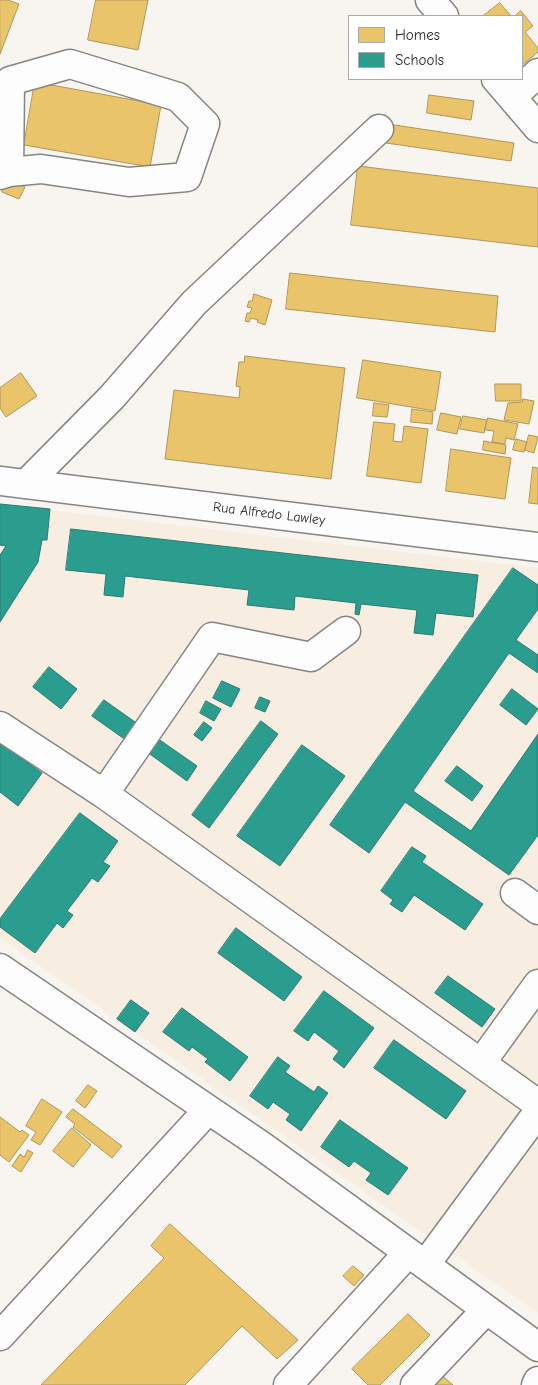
<!DOCTYPE html>
<style>
body{margin:0}
#map{position:relative;width:538px;height:1385px;overflow:hidden;background:#f8f4f0;font-family:"Comic Neue",sans-serif}
canvas{display:block}
.legend{position:absolute;left:348px;top:15px;width:175px;height:65px;box-sizing:border-box;background:#fff;border:1px solid #aaa;margin:0;padding:6px 9px;list-style:none;font-size:15px;color:#2b2b2b}
.legend li{display:flex;align-items:center;gap:10px;height:25px}
.legend b{width:25px;border:1px solid #aaa}
</style>
<div id="map">
<canvas width="538" height="1385"></canvas>
<ul class="legend">
<li><b style="height:14px;background:#e9c46a"></b>Homes</li>
<li><b style="height:14px;background:#2a9d8f"></b>Schools</li>
</ul>
</div>
<script>
const ctx = document.querySelector('canvas').getContext('2d');
ctx.lineJoin = 'round';
function fillPath(path, color) {
  ctx.fillStyle = color;
  ctx.fill(path, 'evenodd');
}
function trace(path, color, width, dash) {
  ctx.strokeStyle = color;
  ctx.lineWidth = width;
  ctx.lineCap = dash ? 'butt' : 'round';
  ctx.setLineDash(dash || []);
  ctx.stroke(path);
}
function write(font, color, halo, rows, align = 'center') {
  ctx.font = font + ' "Comic Neue",sans-serif';
  ctx.lineWidth = 5;
  ctx.setLineDash([]);
  ctx.textBaseline = 'middle';
  ctx.strokeStyle = halo;
  ctx.fillStyle = color;
  for (const [text, x, y, turn = 0] of rows) {
    ctx.save();
    ctx.translate(x, y);
    ctx.rotate((+turn || 0) * Math.PI / 180);
    ctx.textAlign = isNaN(turn) ? turn : align;
    if (halo) ctx.strokeText(text, 0, 0);
    ctx.fillText(text, 0, 0);
    ctx.restore();
  }
}
fillPath(new Path2D(`
 M0,504L538,568V1313L0,938Z`), '#f7eee1');
const homes = new Path2D(`
 M0,0H8L19,4L0,54Z
 M96,0H148L138,50L88,40Z
 M500,3L511,16H483Z
 M521,11L533,26L525,32L538,48V52L522,65V16H515Z
 M35,82L161,105L150,167L24,145Z
 M429,95L474,101L471,120L427,113Z
 M388,124L514,143L511,161L386,143Z
 M358,166L538,188V247L351,225Z
 M8,179L25,187L19,199L2,192Z
 M290,273L498,296L495,332L286,309Z
 M254,294L272,300L265,325L257,322L258,320L251,318L249,322L245,321L247,313H250L252,308L247,307L249,301H252Z
 M245,356L345,368L331,479L165,459L174,390L239,398L240,387L236,386L239,362H244Z
 M363,360L441,372L435,411L357,398Z
 M21,373L37,396L6,417L0,408V388Z
 M495,384H521V401H496Z
 M523,399L534,401L529,424L504,420L508,403L522,402Z
 M374,403L389,405L387,417L373,416Z
 M412,409L433,412L432,424L411,422Z
 M441,413L461,417L457,434L437,430Z
 M463,416L487,420L484,433L460,429Z
 M488,418L518,424L514,440L506,438L505,444L492,442L494,431L485,430Z
 M374,422L395,424L393,441L402,442L404,426L428,429L421,483L367,476Z
 M529,435L538,437L534,453L525,450Z
 M516,439L527,442L524,452L513,450Z
 M484,441L506,445L505,454L483,450Z
 M451,449L511,458L505,499L446,491Z
 M533,467L538,468V504L529,503Z
 M88,1085L97,1091L85,1108L76,1101Z
 M42,1099L62,1112L40,1145L31,1140L36,1132L26,1126Z
 M73,1109L122,1146L112,1158L73,1127L75,1124L66,1117Z
 M0,1117L20,1132L22,1130L29,1135L9,1162L0,1155Z
 M72,1128L91,1145L73,1167L53,1151Z
 M28,1150L33,1153L21,1172L12,1166L20,1154L24,1157Z
 M170,1224L298,1340L277,1359L242,1326L185,1385H41L164,1258L151,1246Z
 M353,1266L364,1275L354,1286L343,1276Z
 M408,1314L430,1335L380,1385H368L352,1369Z
 M439,1373L453,1385H428Z`);
fillPath(homes, '#e9c46a');
trace(homes, '#b09657', 1);
const schools = new Path2D(`
 M0,504L50,509L47,540H42L38,562L0,622V555L6,546L0,545Z
 M71,529L478,575L473,617L436,613L433,635L414,633L417,610L361,604L359,615L355,614L356,603L295,596L294,610L247,605L249,590L125,576L123,597L104,595L106,574L66,570Z
 M513,568L538,585V609L516,640L538,655V673L509,653L413,791L471,831L538,734V835L509,875L405,802L369,853L330,825Z
 M49,667L77,689L61,709L33,687Z
 M222,681L240,689L231,707L213,698Z
 M512,689L538,709L526,725L500,705Z
 M260,697L270,701L265,712L255,708Z
 M104,700L142,727L130,743L92,716Z
 M206,701L221,709L214,721L200,713Z
 M261,721L278,734L209,828L192,815Z
 M204,722L212,728L202,741L194,735Z
 M157,738L197,766L187,781L147,752Z
 M0,743L42,773L18,806L0,792Z
 M302,745L345,776L280,866L237,836Z
 M457,766L483,786L472,801L445,781Z
 M80,813L118,841L103,862L110,866L98,882L92,878L67,911L73,915L63,928L57,923L35,953L0,927V919Z
 M412,847L426,856L422,862L483,904L465,930L414,895L402,912L390,904L393,900L381,891Z
 M236,928L302,977L284,1001L218,953Z
 M448,976L495,1009L482,1027L435,993Z
 M324,991L374,1028L344,1068L333,1059L339,1051L314,1032L308,1041L294,1031Z
 M131,1000L149,1013L135,1032L117,1019Z
 M182,1008L248,1057L230,1081L205,1062L208,1059L192,1047L189,1051L163,1032Z
 M394,1040L466,1091L446,1119L374,1068Z
 M278,1057L290,1066L285,1072L314,1092L318,1086L328,1093L301,1131L286,1120L290,1114L273,1102L268,1109L250,1096Z
 M340,1120L408,1168L388,1195L366,1180L371,1173L354,1161L349,1167L321,1147Z`);
fillPath(schools, '#2a9d8f');
trace(schools, '#2a7b71', 1);
const minor = new Path2D(`
 M430,0L444,16
 M496,79L538,128
 M512,97L538,73
 M0,175L9,172L41,169L129,182L187,177L205,124L178,97L70,64L10,81L9,172
 M26,484L112,397L194,303L379,129
 M0,726L104,794L538,1104
 M104,794L212,637L311,657L346,631
 M515,893L538,910
 M0,968L262,1146L538,1347
 M481,1063L538,984
 M425,1265L538,1112
 M0,1336L208,1110
 M288,1385L408,1253
 M415,1385L486,1310
 M536,1385L538,1381`);
const major = new Path2D(`
 M0,481L538,547`);
trace(minor, '#878584', 31);
trace(major, '#878584', 31);
trace(minor, '#fefdfd', 28);
trace(major, '#fefdfd', 28);
write('14px', '#2b2b2b', '#fff', [
 ["Rua Alfredo Lawley",269,514,7]
]);
</script>
